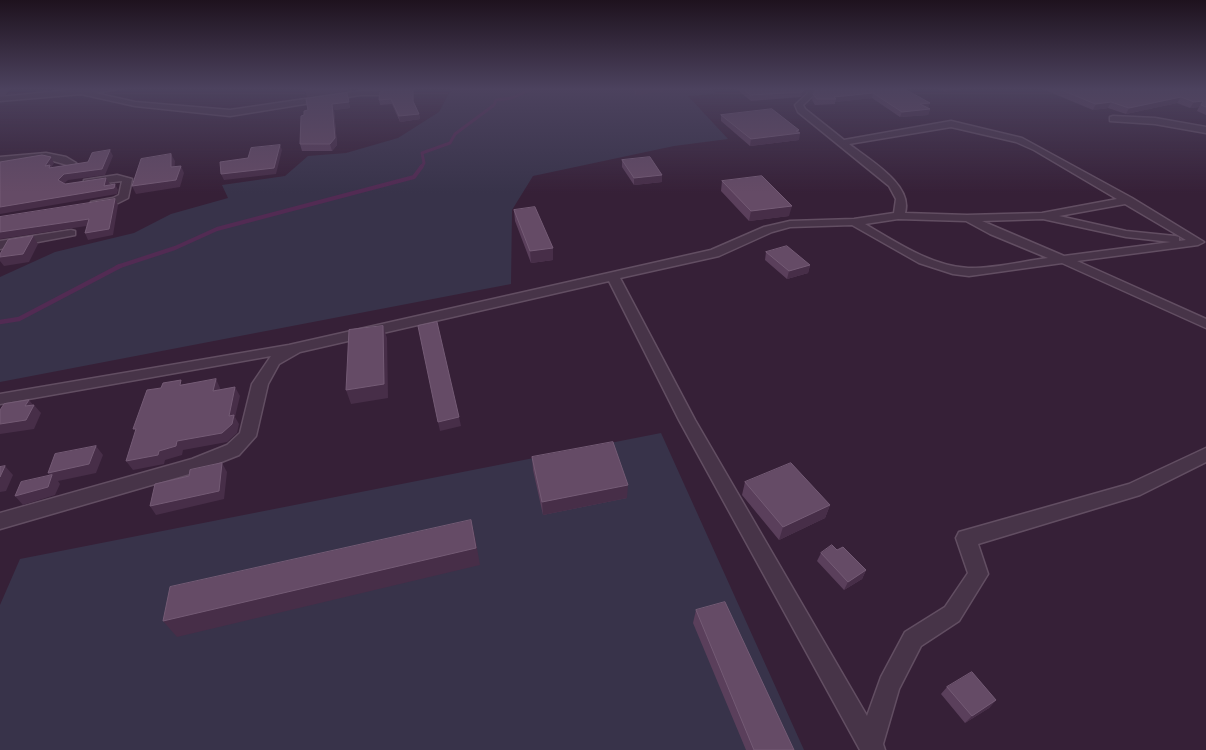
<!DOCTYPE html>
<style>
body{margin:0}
canvas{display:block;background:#362037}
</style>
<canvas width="1206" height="750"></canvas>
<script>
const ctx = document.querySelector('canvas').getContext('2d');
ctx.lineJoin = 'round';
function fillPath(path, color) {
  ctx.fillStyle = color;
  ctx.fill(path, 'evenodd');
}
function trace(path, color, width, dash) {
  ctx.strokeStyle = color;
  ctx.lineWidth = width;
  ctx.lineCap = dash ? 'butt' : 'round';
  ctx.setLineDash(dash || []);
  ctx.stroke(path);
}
fillPath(new Path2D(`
 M452,88H713L715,94L688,96L728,139L674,146L533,176L512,210L511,284L0,382V277L55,252L134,233L171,214L228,198L222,185L285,176L308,156L346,153L398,138L439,112Z
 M661,433L804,750H0V605L20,559Z`), '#38334a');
trace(new Path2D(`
 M421,168L424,163L422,153L450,143L455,134L494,105L496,100L512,98L534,88`), '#522b53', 3);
trace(new Path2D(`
 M117,267L175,248L217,229L414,177L422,166`), '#522b53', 4);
trace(new Path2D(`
 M0,322L19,319L120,266`), '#522b53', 4.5);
const street = new Path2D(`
 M124,88L95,93L135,102L230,110L360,91H386L390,93L386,95H360L230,116L135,106L81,94L0,101V97L78,89Z
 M805,88H813L816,93L803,105L805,109L844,140L951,121L1022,138L1132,198L1204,242L1198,245L1077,261L1206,319V328L1062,263L969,276L953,274L919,263L852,225L790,227L772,232L719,256L620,278L695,420L867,716L881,677L905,632L945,607L968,573L956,538L959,532L1129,484L1206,448V462L1140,495L978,544L988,574L959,621L921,646L899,689L883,744L885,750H860L679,420L609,281L300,352L279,364L268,384L256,436L239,455L196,472L0,529V513L192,459L227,445L240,433L252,384L271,356L0,404V394L289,345L711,250L764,227L790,221L854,219L894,213L896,199L889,186L798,112L795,105L808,93ZM951,127L1016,142L1034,150L1117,199L1042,213L967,215L905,213C914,185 868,159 849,144ZM1125,204L1186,240L1179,241V237L1175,236L1126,231L1059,216ZM898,219L966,221L990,234L1048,258C1024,261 992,269 968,268C931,266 896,242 865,224ZM1043,219L1126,237L1171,242L1064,256L982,221Z
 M1113,116L1155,118L1206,127V133L1155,124L1110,121V117Z
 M46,153L66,157L76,163L71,166L46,159L0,163V157Z
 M117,175L132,179L128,198L116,204L91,206V202L113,198L119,195L122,181L88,185L84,184V180Z
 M71,230L75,231V235L0,249V241Z`);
const secondary = new Path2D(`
 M0,88H10L4,96L0,97Z`);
trace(street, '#624e62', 3);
trace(secondary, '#503d51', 2);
fillPath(street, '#473448');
fillPath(secondary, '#5a425b');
fillPath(new Path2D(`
 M382,88H428V89H414V103L419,114L420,119L400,122L392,104L380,105L379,100L387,90L382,89Z
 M633,88H664L663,91L636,95Z
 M735,88H807L806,93L801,97L751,101Z
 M814,88H903L930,109L928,115L900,117L872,98L835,102V104L815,105L812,100L813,94L816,91Z
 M935,88H966L946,92Z
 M1040,88H1206V115L1197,111L1199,107L1190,108L1177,103L1126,114L1108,108L1093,110Z
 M347,93L350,108L334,110L337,145L332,151H302L300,144L308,110Z
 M721,115L799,130V140L750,146L721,121Z
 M622,160L662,175V182L634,185L622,167Z
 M722,181L789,216L749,221L721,191Z
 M514,210L553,260L531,263L515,221Z
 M766,252L810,265L808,273L787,279L765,260Z
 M532,457L627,498L543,515L533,470Z
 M745,482L830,505L825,518L779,540L742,495Z
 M837,550L866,570L862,579L844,590L817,561L821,553Z
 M696,610L794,750H746L693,623Z
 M947,687L996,700L989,708L965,723L941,694Z`), '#5a3f5b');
fillPath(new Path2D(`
 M324,88H347L348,91L307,97L305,90Z
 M413,88H414V106L413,101Z
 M644,88H664L663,91L636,95V89Z
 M807,88L806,93L801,97L802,92Z
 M948,88H966L946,92Z
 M347,93L350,108L334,110L337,145L332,151L330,144L332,104Z
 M873,93L872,98L835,102L836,99L834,97Z
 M1181,97L1177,103L1126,114L1129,108Z
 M1203,101L1199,107L1190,108L1194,102Z
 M1111,102L1108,108L1093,110L1096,104Z
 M930,103L928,109L920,104Z
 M930,109L928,115L900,117L902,112Z
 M419,114L420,119L400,122L399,116Z
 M799,130V134L800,133L799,140L750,146L751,139Z
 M280,145L282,150L276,174L224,180L221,174Z
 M110,150L113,156L105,175L68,180L61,186L58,180L64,174Z
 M171,154L175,161L174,175L171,167Z
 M51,157L54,163L50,170L45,166Z
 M181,166L184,173L180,187L136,194L132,186Z
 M662,175V182L634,185V178Z
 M106,178L110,184L108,189L115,184L118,190L117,194L0,214V207L104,186Z
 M115,199L118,205L113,235L88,240L85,233Z
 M792,206L789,216L749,221L751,211Z
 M89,219L93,225L0,239V232Z
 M33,236L38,244L29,262L4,266L0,261V257Z
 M553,248V260L531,263L530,251Z
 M810,265L808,273L787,279L789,271Z
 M383,326L387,338L388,398L351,404L346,390Z
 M216,379L220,388L218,400L213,391Z
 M235,387L240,396L235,417L239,424L237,433L227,442L183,450L182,455L165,460L164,464L133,470L126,461L177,441L229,416Z
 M29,400L34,406V405L41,413L34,429L0,434V424L25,406Z
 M459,417L461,426L440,431L438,422Z
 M96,446L103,455L96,473L58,481L60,484L55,495L23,505L15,496L51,477L48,473Z
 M222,463L227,472L224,499L156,515L150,506Z
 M5,466L13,475L6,491L0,492V477Z
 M628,485L627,498L543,515L542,502Z
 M830,505L825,518L779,540L783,527Z
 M471,520L475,537L480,565L177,637L163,621Z
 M866,570L862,579L844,590L848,582Z
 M996,700L989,708L965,723L972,716Z`), '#472e48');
const building = new Path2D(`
 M305,88H324L305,90Z
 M390,88H413V101L419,114L399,116L391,99L379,100L380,92L391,89Z
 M742,88H806L802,92L751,95Z
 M819,88H903L930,103L920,104L930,109L902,112L873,93L834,97L836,99H817L813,94Z
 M1057,88H1206V107L1201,105L1203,101L1194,102L1181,97L1129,108L1111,102L1096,104Z
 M347,93L349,102L332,104L335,138L330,144H300L301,116L304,115V111L308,110L306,99Z
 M772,109L799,130L796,131L800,133L751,139L721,115Z
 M280,145L274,168L221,174L220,162L248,158L251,148Z
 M110,150L102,169L64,174L58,180L65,184L106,178L104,186L115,184L114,188L0,207V162L42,155L51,157L45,166L50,165L49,168L88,162L92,153Z
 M171,154V167L181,166L176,180L132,186L141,159Z
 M650,157L662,175L634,178L622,160Z
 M762,176L792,206L751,211L722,181Z
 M115,199L109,229L85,233L89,219L0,232V217Z
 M535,207L553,248L530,251L514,210Z
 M33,236L23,254L0,257V254L8,240Z
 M787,246L810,265L789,271L766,252Z
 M437,322L459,417L438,422L418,326Z
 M383,326L384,384L346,390L349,330Z
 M216,379L213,391L235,387L229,416L234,415L232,424L222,433L177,441L176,446L159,451L158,455L126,461L136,429H133L147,390L161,388L163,383L181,380L180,385Z
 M29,400L25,406L34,405L26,420L0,424V410L4,404Z
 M613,442L628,485L542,502L532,457Z
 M96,446L89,464L48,473L55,454Z
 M222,463L219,491L150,506L155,484L189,476L190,470Z
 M791,463L830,505L783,527L745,482Z
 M5,466L0,477V467Z
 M52,475L48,487L15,496L21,482Z
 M471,520L476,548L163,621L170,587Z
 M832,545L837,550L843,547L866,570L848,582L821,553Z
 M725,602L794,750H754L696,610Z
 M972,672L996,700L972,716L947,687Z`);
fillPath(building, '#654b66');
trace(building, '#745b75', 1);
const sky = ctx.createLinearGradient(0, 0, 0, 193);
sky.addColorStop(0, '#1e121e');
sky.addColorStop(0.46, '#4c425e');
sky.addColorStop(1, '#4c425e00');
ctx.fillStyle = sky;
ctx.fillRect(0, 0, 1206, 193);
</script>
